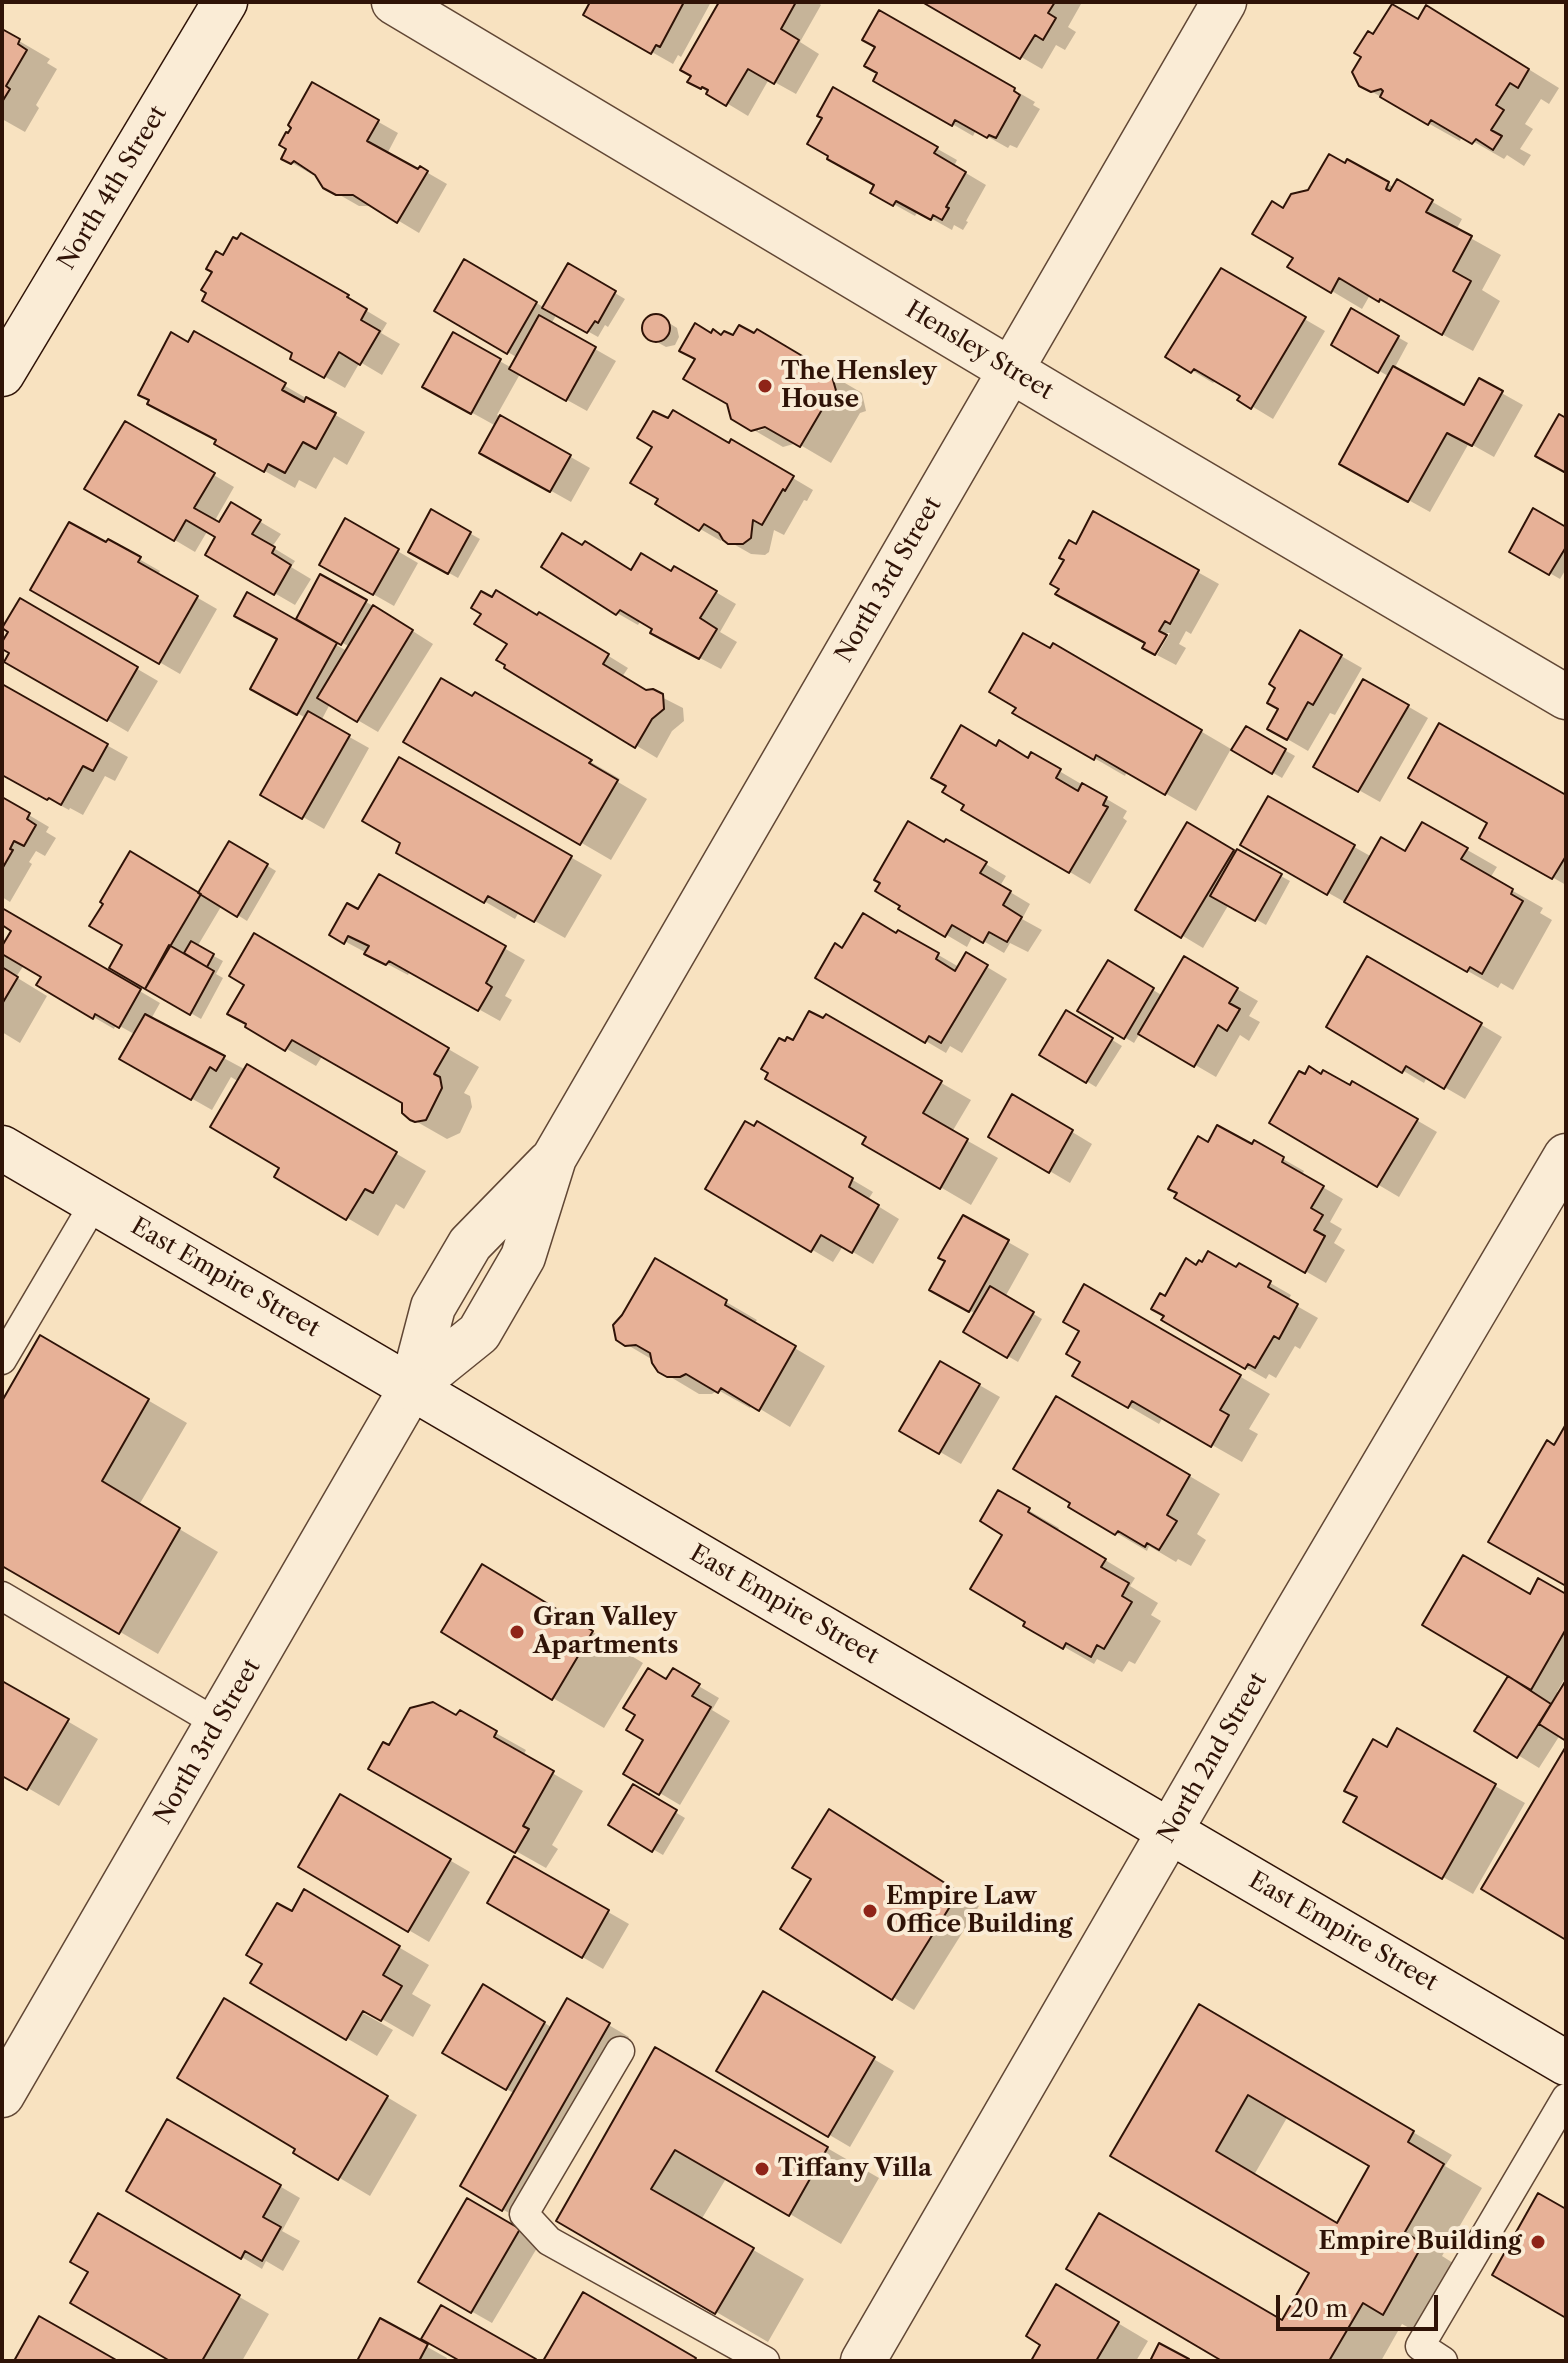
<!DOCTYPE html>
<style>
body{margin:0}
#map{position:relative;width:1568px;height:2363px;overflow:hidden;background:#f8e2c0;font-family:"Libre Caslon Text",serif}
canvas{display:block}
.frame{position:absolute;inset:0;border:4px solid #2f1307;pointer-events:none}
.scale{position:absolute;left:1276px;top:2295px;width:162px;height:36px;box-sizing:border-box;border:4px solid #2f1307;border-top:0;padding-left:10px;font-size:24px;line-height:28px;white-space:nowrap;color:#2f1307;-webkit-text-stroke:6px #faecd6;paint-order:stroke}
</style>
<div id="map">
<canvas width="1568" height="2363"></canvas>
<div class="frame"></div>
<div class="scale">20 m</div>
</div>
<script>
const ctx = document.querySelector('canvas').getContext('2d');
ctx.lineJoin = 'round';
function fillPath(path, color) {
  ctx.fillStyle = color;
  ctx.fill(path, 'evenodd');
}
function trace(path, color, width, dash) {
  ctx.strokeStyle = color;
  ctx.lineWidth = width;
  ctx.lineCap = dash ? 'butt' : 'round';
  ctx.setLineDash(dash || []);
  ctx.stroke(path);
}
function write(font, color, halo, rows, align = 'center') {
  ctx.font = font + ' "Libre Caslon Text",serif';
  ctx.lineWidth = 8;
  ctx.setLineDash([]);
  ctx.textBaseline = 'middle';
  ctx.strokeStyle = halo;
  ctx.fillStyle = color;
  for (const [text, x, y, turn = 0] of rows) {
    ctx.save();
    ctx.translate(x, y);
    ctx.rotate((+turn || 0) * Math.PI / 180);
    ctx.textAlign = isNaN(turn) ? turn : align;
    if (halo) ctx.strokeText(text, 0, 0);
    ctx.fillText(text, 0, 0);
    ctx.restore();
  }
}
fillPath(new Path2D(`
 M592,2H711L681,57L678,55L673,64L585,14Z
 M721,2H817L821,5L800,42L819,54L796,94L769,79L748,116L690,81Z
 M926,2H1077L1081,4L1068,27L1076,32L1065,50L1056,45L1042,69Z
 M880,13L1035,102L1033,105L1040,109L1017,148L1010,145L1008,148L976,130L973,136L876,80L880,73L877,47Z
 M1419,22L1457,25L1559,88L1549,104L1541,99L1525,124L1533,129L1520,149L1531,155L1524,166L1507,155L1504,159L1462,135L1460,141L1367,89L1374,37Z
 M2,31L50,59L47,63L57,69L36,105L39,108L25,132L2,119Z
 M313,85L398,133L387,154L418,172L421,169L447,184L419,233L374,206H359L324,186L316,171L313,175L284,158L289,149V136Z
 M834,90L957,160L954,166L986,185L966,221L968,222L963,230L954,225L952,230L918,211L915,216L872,192L876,185L824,118Z
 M1348,162L1395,188L1398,182L1462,219L1456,230L1501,255L1482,290L1500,301L1473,351L1370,295L1362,309L1290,266L1296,257L1284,210L1346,166Z
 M242,236L368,308L367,311L387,323L381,333L400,344L382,375L360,362L345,388L292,358L295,352L224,258Z
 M465,262L545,308L569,266L625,299L608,327L605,325L598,337L557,314L551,324L616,361L587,411L520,374L497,415L590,468L571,502L482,452L496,426L424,386L453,335L512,368L518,358L436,310Z
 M1222,271L1325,331L1273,419L1240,399L1243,395L1216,379L1213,383L1168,356Z
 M1352,311L1408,343L1394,369L1465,408L1480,381L1523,405L1494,457L1469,443L1430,512L1342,463L1390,377L1333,345Z
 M658,316L677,328L679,337L675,345L666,347L646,336L644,327L649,318Z
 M758,332L862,393L866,411L860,413L831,463L797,443L783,447L752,429L712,335L733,338L755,336ZM775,426L758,431V427Z
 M195,334L365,432L347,465L334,457L316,489L299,480L295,488L247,461L218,441L189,344Z
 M126,423L234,487L214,522L219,525L232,505L281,534L272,547L295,561L291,567L311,579L295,605L207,554L218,536L208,530L195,552L87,488Z
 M732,442L813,490L807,501L804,500L784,535L774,530L769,552L765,555L751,554L723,538L721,541L657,504Z
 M432,512L480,539L458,578L410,551Z
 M1094,514L1219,584L1191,634L1186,631L1179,644L1186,648L1176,665L1157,655L1170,633H1165L1154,653L1077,546Z
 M346,521L418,563L394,606L322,565Z
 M1566,529V569L1560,579L1511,551Z
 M109,542L160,571L158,575L217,609L180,674L33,589Z
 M675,568L736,604L720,632L737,642L721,669L673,644L641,620L638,625L617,613L632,572L672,573Z
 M321,577L375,607L433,644L378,732L330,704L321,721L369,748L324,829L263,794L306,718L252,688L279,638L248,595L347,651L350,647L298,618Z
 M21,601L158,681L128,732L7,661L11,653L2,646L11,631Z
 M538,617L560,626L628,668L622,677L683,708L684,721L672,731L657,758L506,667Z
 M1301,633L1362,668L1335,715L1330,713L1308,751L1270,729L1281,709Z
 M1054,645L1231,749L1196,811L1127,771L1125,776L1015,712Z
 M1364,681L1428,718L1380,802L1316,766Z
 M2,687L128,757L115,781L105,776L83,815L70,808L69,810L2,774Z
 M476,695L620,779L618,782L647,799L611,860L406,741Z
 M1246,728L1295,756L1282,778L1234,750Z
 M997,748L1029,760L1032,755L1127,811L1123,818L1127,821L1090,884L964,809Z
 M400,760L602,875L565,938L519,912L515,919L399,852L402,843Z
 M1566,798V885L1482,837Z
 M2,799L49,827L46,832L56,838L45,856L36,851L29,862L32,864L10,902L2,897Z
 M1269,799L1372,857L1406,854L1422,824L1497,867L1490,878L1543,908L1540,913L1552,920L1513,990L1501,983L1498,988L1243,845Z
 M1187,825L1290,881L1266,925L1229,904L1203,948L1138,909Z
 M947,841L1006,876L1000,886L1030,904L1022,919L1042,930L1028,952L1010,943L1004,953L973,935L967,947L901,908Z
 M230,843L276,871L247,921L222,905L197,947L223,961L216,974L223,978L201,1019L111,967L199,895Z
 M379,877L525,960L505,996L512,1000L500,1021L410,971L408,975L331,934L359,912Z
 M2,910L160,1003L151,1019L246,1070L248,1067L426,1171L404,1209L396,1204L378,1236L276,1176L281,1167L239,1082L231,1077L212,1110L122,1059L136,1035L116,1024L114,1029L39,985L44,976L24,965L16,977L47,996L20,1043L2,1032V944L5,946L14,930L2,923Z
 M899,932L959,967L967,955L1007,979L962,1053L950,1046L946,1053L817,977L843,950L897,936Z
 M255,936L479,1067L464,1093L470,1096L472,1107L460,1133L447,1139L405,1115L404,1102L323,1055L316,1066L247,1026L246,984Z
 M1368,958L1502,1037L1465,1099L1427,1077L1424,1083L1329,1027Z
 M1185,959L1258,1001L1249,1016L1260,1022L1249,1041L1240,1035L1216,1077L1140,1033L1134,1043L1080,1010L1109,963L1163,996Z
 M1067,1012L1122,1046L1096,1087L1042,1054Z
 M826,1017L971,1100L952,1132L998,1158L971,1205L865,1143L869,1136L794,1043Z
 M1353,1083L1437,1132L1399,1197L1272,1122L1351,1088Z
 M1013,1096L1092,1144L1070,1183L990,1136Z
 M758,1124L873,1192L868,1200L899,1219L873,1264L843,1246L833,1262L707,1188Z
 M1255,1143L1304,1171L1302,1175L1343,1199L1330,1222L1342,1229L1334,1243L1345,1250L1326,1283L1177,1197L1209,1144L1253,1147Z
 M964,1217L1029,1254L1005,1297L1042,1319L1018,1362L966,1332L976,1314L932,1289L948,1261Z
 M656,1261L757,1320L754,1324L825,1366L790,1427L752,1404L750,1408L718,1390L712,1394H699L659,1370L653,1360L626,1344Z
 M1239,1265L1291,1295L1288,1301L1318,1318L1300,1349L1295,1346L1276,1378L1269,1374L1266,1379L1164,1320L1166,1299L1197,1267L1236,1269Z
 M1085,1286L1270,1394L1249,1429L1258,1434L1242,1462L1163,1417L1159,1424L1075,1375L1083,1362L1082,1330Z
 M41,1338L187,1423L139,1505L218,1552L158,1654L2,1563V1405Z
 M941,1363L1000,1397L961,1464L902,1430Z
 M1057,1398L1220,1494L1197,1534L1206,1540L1191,1566L1178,1559L1176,1562L1149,1546L1147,1551L1071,1506Z
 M999,1493L1059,1528L1057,1531L1135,1578L1130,1586L1158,1603L1151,1615L1161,1621L1135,1664L1129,1661L1122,1672L1097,1659L1094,1664L1026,1625L1005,1535Z
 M534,1596L643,1663L604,1728L553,1698Z
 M1566,1596V1676L1557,1692L1560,1694L1566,1684V1738L1560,1735L1539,1768L1477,1730L1511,1675L1530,1597Z
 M673,1671L719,1698L712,1710L730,1721L680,1805L626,1773L646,1739Z
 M2,1683L98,1739L59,1806L2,1773Z
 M460,1713L526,1750L523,1756L583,1791L552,1845L558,1849L546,1868L370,1769L390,1748L457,1718Z
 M1398,1731L1525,1803L1473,1894L1346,1822Z
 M633,1787L685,1818L663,1855L611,1825Z
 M341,1797L470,1872L429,1942L301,1867Z
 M850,1824L979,1906L914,2010L783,1929Z
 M514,1858L629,1924L603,1969L490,1903Z
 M305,1892L429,1965L412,1994L431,2005L413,2037L356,2004L354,2008L393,2030L377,2056L253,1983Z
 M483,1987L553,2028L568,2001L629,2037L523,2221L462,2186L515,2094L445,2052Z
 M763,1994L894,2071L850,2147L719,2070Z
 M1199,2007L1452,2155L1445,2166L1482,2188L1442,2256L1461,2268L1422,2335L1402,2324L1381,2361H1226L1282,2323L1312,2273L1113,2156ZM1288,2116L1372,2166L1338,2225L1254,2175Z
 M255,2018L417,2115L370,2196L296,2152L298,2149Z
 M656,2049L879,2178L841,2244L727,2177L701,2220L804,2279L768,2342L558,2220Z
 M168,2121L300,2198L282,2231L300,2241L283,2271L266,2261L262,2269L128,2190Z
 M468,2200L540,2243L492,2323L420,2282Z
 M99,2216L269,2314L242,2361H174L91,2272Z
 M1057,2287L1148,2341L1136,2361H1033L1043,2344Z
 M381,2321L447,2358L446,2361H359Z`), '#0003');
const building = new Path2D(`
 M590,2H684L660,47L656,45L651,54L583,15Z
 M719,2H796L781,29L799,40L774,84L748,69L726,106L706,94L708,90L702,87L701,89L687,82L691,76L680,70Z
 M922,2H1055L1048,13L1056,18L1043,40L1035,35L1020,59Z
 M1392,4L1418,19L1426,5L1529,69L1518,88L1510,83L1496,105L1504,110L1491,130L1502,136L1493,150L1476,139L1472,144L1431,120L1428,125L1380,97L1383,91L1381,89L1371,92L1359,86L1352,72L1361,57L1354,53L1368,31L1373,34Z
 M879,10L1015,88L1014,91L1020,95L996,138L989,135L987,138L955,120L952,126L873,81L877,73L864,66L875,47L862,40Z
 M2,29L20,39L18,44L27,50L6,86L10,89L2,102Z
 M312,82L379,120L367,141L418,169L420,166L428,171L397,223L353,195H336L323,188L315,175L294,161L291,164L281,159L286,149L279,145L286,132L288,133L291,128L288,125Z
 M833,87L938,147L934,153L966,172L946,207L949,208L942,220L933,215L931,220L896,201L893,206L870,193L874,185L827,159L828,156L807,144L822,118L817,116Z
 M1329,154L1345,163L1347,159L1389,182L1386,189L1390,191L1397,179L1433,200L1426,212L1472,236L1453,271L1471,281L1442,335L1380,299L1379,302L1339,278L1331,293L1287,267L1293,258L1252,234L1272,201L1283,208L1291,194L1308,190Z
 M241,233L349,295L347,297L367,309L361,320L380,331L360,365L339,352L324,378L290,359L292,353L202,301L206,293L201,290L212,272L206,269L216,251L223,255L233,237L237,239Z
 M464,259L537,302L507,354L434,311Z
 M568,263L616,291L598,323L595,321L587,333L542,308Z
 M1221,268L1306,317L1251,409L1237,400L1240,396L1194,369L1191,373L1165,357Z
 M1351,308L1399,336L1378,373L1331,345Z
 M642 328a14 14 0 1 1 28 0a14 14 0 1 1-28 0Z
 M539,315L596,347L566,401L509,369Z
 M695,323L711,333L713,329L721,335L724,331L733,335L739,325L754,333L757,329L804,357L801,363L822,376L831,373L837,394L830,396L800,447L765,427L751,431L731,419L727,404L683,379L695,359L679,351Z
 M194,331L286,383L282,390L304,402L306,397L336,413L316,449L303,442L285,473L268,464L264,472L214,444L216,440L147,404L149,400L138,395L171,332L188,342Z
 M453,332L501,359L471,414L422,387Z
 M1393,366L1464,405L1479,378L1503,391L1472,446L1447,433L1408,502L1339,464Z
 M673,410L729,443L731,439L794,476L785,491L783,489L762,525L753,520L751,538L743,544H728L723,540L719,533L704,524L699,531L655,504L658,499L630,483L652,447L637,438L653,411L668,418Z
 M1559,414L1566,418V473L1535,456Z
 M500,415L571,455L550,492L479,453Z
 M125,421L215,473L194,508L219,522L231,502L261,520L252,534L275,547L272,553L291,565L274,595L205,555L215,537L186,520L174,541L84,489Z
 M1533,508L1566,527V547L1549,575L1509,552Z
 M431,509L471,532L448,574L408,552Z
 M1093,511L1199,570L1170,624L1165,621L1159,631L1167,635L1155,655L1142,648L1145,643L1055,594L1059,589L1050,584L1064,560L1059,558L1069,540L1076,544Z
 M345,518L399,549L373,595L319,565Z
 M69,522L106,542L108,539L141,557L138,562L198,596L159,664L30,590Z
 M562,533L582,545L585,541L631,570L641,553L671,571L674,566L717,591L700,618L717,629L699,659L650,633L652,629L620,610L616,615L541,567Z
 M320,574L367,600L341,645L296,619Z
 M496,590L537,615L539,612L609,654L603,664L646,690L653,689L663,694L664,709L652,719L635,748L504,668L505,665L496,660L507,644L474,624L481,614L471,608L481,591L492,597Z
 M247,592L337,643L297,715L250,689L277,639L234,616Z
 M20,598L138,667L107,721L4,662L9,653L2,649V642L8,632L2,628Z
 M373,605L413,630L357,722L317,698Z
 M1300,630L1342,655L1313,705L1308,702L1287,740L1267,729L1278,709L1267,703L1275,688L1269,684Z
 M1023,633L1050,648L1053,643L1202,730L1165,795L1096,755L1094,760L1012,713L1016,708L989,692Z
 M441,678L472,696L475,692L592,760L589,763L618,780L580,845L403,742Z
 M1363,679L1409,705L1358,792L1313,767Z
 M2,684L108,744L93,771L83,766L61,805L49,798L47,800L2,775Z
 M308,711L350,735L302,819L260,795Z
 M1439,723L1566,795V856L1552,879L1479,838L1487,823L1408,778Z
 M961,725L996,746L999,740L1028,758L1031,752L1061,769L1056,778L1078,791L1082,783L1107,797L1103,805L1108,807L1069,873L961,810L964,805L942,792L946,786L931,778Z
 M1246,726L1286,749L1272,774L1231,750Z
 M399,757L572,856L534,922L488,896L484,903L396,853L400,843L362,821Z
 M1268,796L1355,845L1327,895L1240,845Z
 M2,797L30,813L27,819L36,825L24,846L14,841L10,849L13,850L2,869Z
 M908,821L944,842L946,839L987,862L980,873L1011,891L1003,905L1022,917L1007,942L989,932L983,943L952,925L945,937L898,909L900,906L875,891L880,883L874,880Z
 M1187,822L1234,850L1181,938L1135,910Z
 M1422,822L1468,848L1461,859L1513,889L1511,894L1523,901L1482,974L1470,967L1467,972L1344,902L1381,837L1405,851Z
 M229,841L268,864L237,917L198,893Z
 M1237,849L1282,874L1255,921L1210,896Z
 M130,851L201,894L145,989L109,968L122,945L89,926L103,904L100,902Z
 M379,874L506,946L486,983L492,987L478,1011L389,961L386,965L364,954L369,946L348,936L344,944L329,935L347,903L358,909Z
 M2,908L141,989L119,1028L95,1014L93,1019L36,985L41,977L2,954V946L11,931L2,925Z
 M863,913L896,933L898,930L939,953L936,959L955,971L966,952L988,965L941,1043L929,1036L925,1043L815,978L835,943L842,948Z
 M254,933L449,1048L434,1074L440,1077L442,1088L426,1120L415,1122L410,1120L402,1113V1103L292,1040L285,1051L245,1027L246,1024L227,1014L244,985L229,976Z
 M191,941L214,954L207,967L184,953Z
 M169,945L214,971L190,1015L145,989Z
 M1184,956L1238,988L1229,1003L1240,1009L1227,1031L1218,1025L1194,1067L1138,1034Z
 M1367,956L1482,1023L1444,1089L1406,1066L1402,1073L1326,1027Z
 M1108,960L1154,988L1124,1039L1077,1011Z
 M2,967L18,977L2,1004Z
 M1066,1010L1113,1038L1086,1083L1039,1055Z
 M809,1011L823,1018L826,1014L942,1081L923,1113L968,1139L940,1189L862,1144L866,1137L765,1079L768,1073L761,1069L779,1038L785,1041L787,1037L793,1040Z
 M145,1014L225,1056L216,1071L210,1067L191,1100L119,1059Z
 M247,1064L397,1152L373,1193L365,1189L346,1220L274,1177L279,1168L210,1127Z
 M1309,1066L1321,1074L1323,1070L1350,1085L1352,1081L1418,1119L1377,1187L1269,1123L1299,1071L1305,1074Z
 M1012,1094L1073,1130L1049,1173L988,1137Z
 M745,1121L754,1126L757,1121L853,1178L849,1187L879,1205L852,1253L821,1235L811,1252L705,1189Z
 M1217,1125L1252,1144L1254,1140L1284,1157L1282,1162L1324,1186L1311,1208L1323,1215L1314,1230L1325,1236L1305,1273L1174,1198L1177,1193L1168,1189L1198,1136L1208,1142Z
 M963,1215L1009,1240L969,1312L929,1290L945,1261L938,1258Z
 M1208,1251L1236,1267L1239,1263L1271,1281L1268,1287L1298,1304L1279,1339L1274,1336L1255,1368L1248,1364L1245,1369L1161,1320L1164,1316L1151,1309L1160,1293L1165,1296L1186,1258L1196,1265L1199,1260L1202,1262Z
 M655,1258L727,1300L725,1305L796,1346L759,1411L721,1388L718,1393L686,1374L680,1377H667L658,1372L652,1363L650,1353L636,1345L625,1346L616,1340L613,1325L622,1315Z
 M1084,1284L1241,1375L1220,1410L1229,1415L1211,1447L1132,1401L1128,1408L1072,1376L1080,1362L1066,1354L1079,1331L1063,1322Z
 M990,1286L1034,1312L1007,1358L963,1332Z
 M40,1335L149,1399L102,1481L180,1528L119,1634L2,1566V1401Z
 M940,1361L980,1384L939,1454L899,1431Z
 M1056,1396L1190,1475L1167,1515L1177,1521L1159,1550L1147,1543L1145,1547L1118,1531L1115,1535L1068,1507L1070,1503L1013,1469Z
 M1566,1424V1586L1488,1542L1547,1440L1554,1445Z
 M998,1490L1030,1508L1028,1512L1106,1559L1101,1567L1129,1583L1122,1596L1132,1602L1104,1649L1097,1645L1091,1657L1066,1643L1063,1649L1023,1626L1025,1622L970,1589L1002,1535L980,1521Z
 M1463,1555L1530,1594L1538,1578L1566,1594V1629L1531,1690L1422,1625Z
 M482,1564L593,1631L552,1700L441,1632Z
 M648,1668L666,1679L673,1668L700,1684L692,1696L711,1707L659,1795L623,1774L643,1740L626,1730L635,1715L623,1708Z
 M1508,1676L1551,1704L1517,1758L1474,1731Z
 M1566,1680V1741L1539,1724Z
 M2,1681L69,1719L27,1790L2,1776Z
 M433,1702L456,1715L460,1710L497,1731L494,1737L554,1771L523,1826L529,1829L515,1853L368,1769L383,1742L389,1745L410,1708Z
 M1397,1728L1496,1784L1442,1879L1343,1822L1357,1797L1344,1791L1373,1739L1387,1747Z
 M1565,1748H1566V1940L1481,1889Z
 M633,1784L677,1810L652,1852L608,1825Z
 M340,1794L451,1859L408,1932L298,1867Z
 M829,1809L959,1892L892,2000L780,1929L811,1879L792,1868Z
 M514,1856L609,1910L582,1958L487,1903Z
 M304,1889L400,1946L383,1975L402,1986L381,2021L363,2011L346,2040L250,1983L262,1964L246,1955L277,1903L292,1911Z
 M483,1984L545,2022L506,2090L442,2053Z
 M763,1991L875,2057L828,2137L716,2071Z
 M224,1998L388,2096L338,2180L293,2153L295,2149L177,2078Z
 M567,1998L610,2023L502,2211L460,2186Z
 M1199,2004L1414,2131L1408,2142L1444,2164L1405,2232L1423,2244L1383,2315L1363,2303L1329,2361H1222L1066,2269L1099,2213L1282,2320L1309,2273L1110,2156ZM1248,2095L1369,2166L1337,2223L1216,2151Z
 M655,2047L828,2147L789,2216L675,2150L651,2189L754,2248L715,2314L556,2221Z
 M167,2119L281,2185L263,2217L281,2227L262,2261L245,2251L241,2259L126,2191Z
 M1538,2193L1566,2209V2318L1492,2275Z
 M467,2198L520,2229L471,2313L418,2282Z
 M98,2213L240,2295L202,2361H170L70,2303L88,2272L70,2262Z
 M1056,2284L1119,2322L1096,2361H1031L1040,2345L1026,2336Z
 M583,2292L696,2358L694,2361H543Z
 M441,2305L536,2359L535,2361H460L421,2339Z
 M39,2316L118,2361H14Z
 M380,2318L428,2344L419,2361H357Z
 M1159,2343L1189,2359L1188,2361H1150Z`);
fillPath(building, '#e7b197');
trace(building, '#2f1307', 2);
const lane = new Path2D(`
 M2,1360L95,1202
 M2,1596L219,1724
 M620,2051L524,2214L549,2241L765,2361
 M1443,2361L1420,2346L1566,2098`);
const street = new Path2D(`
 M394,2L1074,408L1566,697
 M412,1387L479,1333L523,1257L554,1158L1224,2
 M2,2095L412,1387L433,1307L470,1244L549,1163
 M863,2361L1288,1627L1566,1156`);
const secondary = new Path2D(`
 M2,374L225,2
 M2,1148L1566,2063`);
trace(lane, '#614735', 31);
trace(street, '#614735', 47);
trace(secondary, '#2f1307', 47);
trace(lane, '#faecd6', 28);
trace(street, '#faecd6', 44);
trace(secondary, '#faecd6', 44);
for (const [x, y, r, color] of [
 [765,386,8,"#8f2418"],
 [517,1632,8,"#8f2418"],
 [870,1911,8,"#8f2418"],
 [762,2169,8,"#8f2418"],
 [1538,2242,8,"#8f2418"]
]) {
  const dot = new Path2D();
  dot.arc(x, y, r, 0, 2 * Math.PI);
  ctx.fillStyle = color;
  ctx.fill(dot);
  trace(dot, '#faecd6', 3);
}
write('24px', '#2f1307', '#faecd6', [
 ["North 4th Street",113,188,-59],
 ["Hensley Street",979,351,31],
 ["North 3rd Street",889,580,-60],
 ["East Empire Street",225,1278,30],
 ["East Empire Street",784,1605,30],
 ["North 3rd Street",208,1742,-60],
 ["North 2nd Street",1213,1758,-60],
 ["East Empire Street",1343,1932,30]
]);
write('bold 24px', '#2f1307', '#faecd6', [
 ["The Hensley",781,372],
 ["House",781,400],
 ["Gran Valley",533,1618],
 ["Apartments",533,1646],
 ["Empire Law",886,1897],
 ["Office Building",886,1925],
 ["Tiffany Villa",778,2169],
 ["Empire Building",1522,2242,"right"]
], 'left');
</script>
